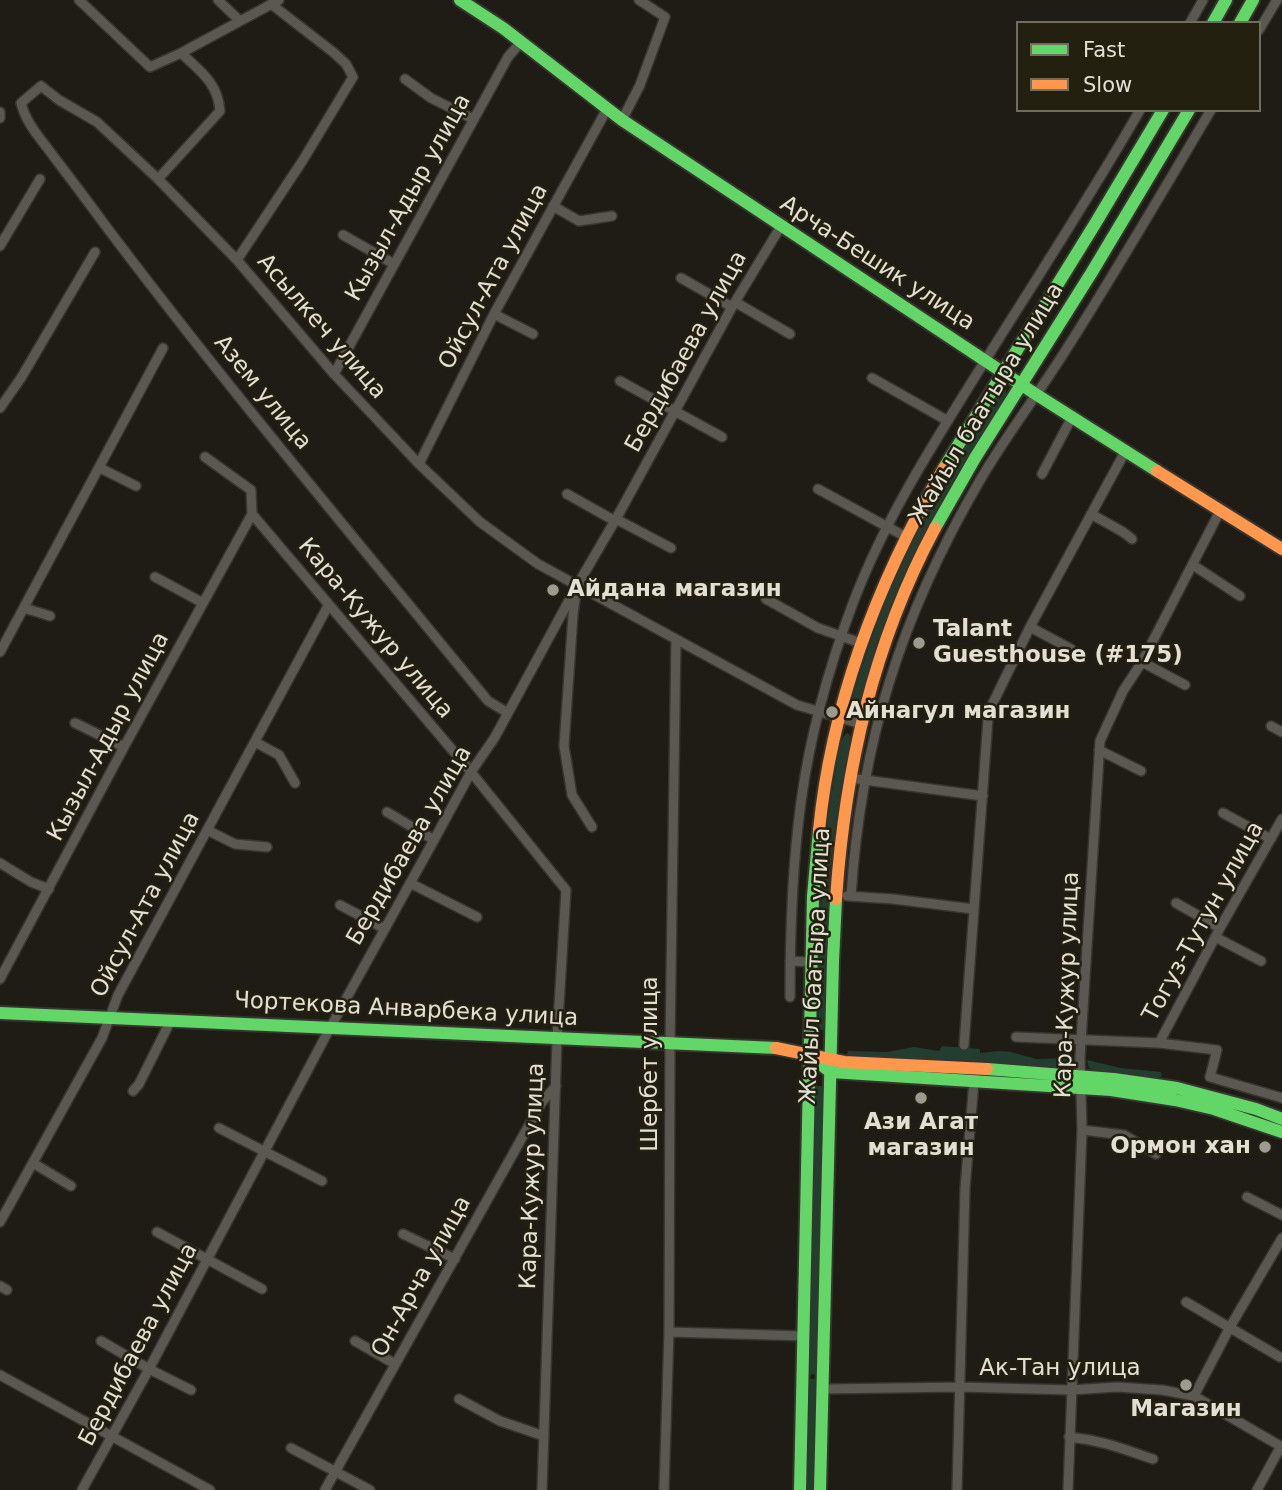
<!DOCTYPE html>
<meta charset="utf-8">
<style>
body{margin:0}
#map{position:relative;width:1282px;height:1490px;overflow:hidden;background:#1e1c14;font-family:"DejaVu Sans",sans-serif}
canvas{display:block}
.legend{position:absolute;left:1016px;top:21px;width:245px;height:91px;box-sizing:border-box;background:#23200f;border:2px solid #6f6d5e;margin:0;padding:9px 12px;list-style:none;font-size:21px;color:#e2e0d5}
.legend li{display:flex;align-items:center;gap:14px;height:35px}
.legend b{width:35px;border:2px solid #6f6d5e}
</style>
<div id="map">
<canvas width="1282" height="1490"></canvas>
<ul class="legend">
<li><b style="height:9px;background:#63d668"></b>Fast</li>
<li><b style="height:9px;background:#ff974d"></b>Slow</li>
</ul>
</div>
<script>
const ctx = document.querySelector('canvas').getContext('2d');
ctx.lineJoin = 'round';
function fillPath(path, color) {
  ctx.fillStyle = color;
  ctx.fill(path, 'evenodd');
}
function trace(path, color, width, dash) {
  ctx.strokeStyle = color;
  ctx.lineWidth = width;
  ctx.lineCap = dash ? 'butt' : 'round';
  ctx.setLineDash(dash || []);
  ctx.stroke(path);
}
function write(font, color, halo, rows, align = 'center') {
  ctx.font = font + ' "DejaVu Sans",sans-serif';
  ctx.lineWidth = 5;
  ctx.setLineDash([]);
  ctx.textBaseline = 'middle';
  ctx.strokeStyle = halo;
  ctx.fillStyle = color;
  for (const [text, x, y, turn = 0] of rows) {
    ctx.save();
    ctx.translate(x, y);
    ctx.rotate((+turn || 0) * Math.PI / 180);
    ctx.textAlign = isNaN(turn) ? turn : align;
    if (halo) ctx.strokeText(text, 0, 0);
    ctx.fillText(text, 0, 0);
    ctx.restore();
  }
}
fillPath(new Path2D(`
 M1004,389L1006,390L1007,396L988,426L858,710L854,711L850,708V705C863,664 876,623 893,584C922,516 961,454 999,391Z
 M847,733L849,734L851,738C841,782 834,827 830,872C826,925 827,977 826,1030H819C819,942 820,854 836,768C838,757 838,740 847,733Z
 M942,1046L980,1049V1053L999,1051L1011,1052L1036,1059L1067,1058L1066,1068L846,1056L848,1051L887,1052L914,1047L939,1051Z
 M1087,1060L1121,1068L1161,1072L1162,1076L1158,1079L1096,1071L1089,1068Z
 M816,1086H826L818,1375L809,1374Z
 M809,1379H818L815,1490H806Z`), '#223e30');
const street = new Path2D(`
 M79,0L150,67L181,53L279,0
 M218,0L240,21
 M1190,23L1203,0
 M1259,30L1277,0
 M405,79L431,98L473,119
 M0,112V118
 M622,120L640,85L665,17L639,0
 M158,179L220,111C218,83 200,71 181,53
 M553,206L579,221L612,216
 M343,235L394,264
 M0,246L40,179
 M237,260L303,160L353,77L346,64L333,52L271,4
 M681,278L732,307
 M735,302L790,334
 M494,314L533,334
 M334,374L508,57L521,42
 M872,378L948,421
 M620,381L722,437
 M0,408L21,378L95,252
 M205,457L251,490L252,514
 M419,464L494,314L607,109
 M100,468L136,486
 M1042,474L1072,417
 M818,489L906,537
 M567,494L615,521
 M252,514L471,772L566,890L557,1039L542,1490
 M1091,514L1123,532L1132,539
 M616,519L671,548
 M1193,565L1240,596
 M155,577L203,603
 M576,593L573,615L564,746L572,795L592,827
 M766,599L818,628L861,643
 M24,608L50,616
 M1030,627L1071,649
 M0,652L163,348
 M1142,662L1185,685
 M508,713L488,701C358,542 225,385 102,221C86,199 70,178 54,157C42,140 26,124 21,103L41,86L59,100L97,122L158,179L237,260L334,374L419,464L480,522L538,564L797,705L861,724
 M75,723L124,747
 M1271,726L1282,732
 M255,742L279,755L295,783
 M1099,750L1141,771
 M850,778L983,796
 M387,812L434,840
 M1223,813L1271,839
 M207,830L235,844L267,847
 M0,863L31,882L49,889
 M410,883L477,917
 M847,896L893,899L974,909
 M851,896C861,742 901,616 979,482C1006,435 1040,392 1069,345C1118,268 1164,189 1211,110
 M1176,903L1220,928
 M340,905L385,929
 M1215,937L1261,961
 M790,961L811,962
 M0,979L124,747L252,514
 M790,997C790,932 792,867 801,802C810,735 829,667 853,603C883,524 928,452 973,380C1029,290 1087,202 1140,110
 M1016,1037L1159,1043L1217,1050L1210,1077L1282,1098
 M1159,1043L1220,928L1282,819
 M964,1045L988,719L991,707L1030,627L1126,450
 M133,1091L139,1084L171,1020
 M219,1128L322,1181
 M1082,1130L1124,1135L1156,1154
 M33,1163L71,1186
 M1247,1197L1282,1215
 M0,1222L102,1038L118,995L328,606
 M157,1232L262,1289
 M403,1234L455,1259
 M0,1286L7,1290
 M1186,1302L1280,1357
 M669,1332L804,1336
 M101,1341L149,1369L191,1390
 M355,1341L395,1364
 M0,1375L210,1490
 M824,1389L960,1387L1071,1390L1117,1387L1162,1390L1194,1396L1282,1447
 M1194,1396L1230,1327L1282,1238
 M459,1399L500,1421L544,1436
 M1069,1437C1101,1440 1123,1449 1153,1459
 M291,1448L370,1490
 M82,1490L149,1369L330,1028L434,840L471,772L495,737L578,584L616,519L732,307L781,226
 M325,1490L542,1102L556,1086
 M664,1490L669,1332L670,1043L676,639
 M957,1490L965,1188L974,1081
 M1068,1490L1082,1130L1080,1057L1100,741L1123,691L1142,662L1220,511
 M1257,1490L1281,1446`);
const fast = new Path2D(`
 M460,0L503,28L622,120L1037,395L1157,471
 M1213,23L1226,0
 M1240,23L1253,0
 M944,468L1095,224L1163,110
 M935,528L975,458L1092,272L1189,110
 M0,1013L776,1048
 M824,1067L831,1072L1111,1090L1175,1100L1214,1109L1282,1132
 M987,1069L1114,1079L1177,1088L1256,1109L1282,1119
 M800,1490L813,896L819,830
 M820,1490L833,961L836,899`);
const slow = new Path2D(`
 M1157,471L1282,549
 M819,830C832,701 879,579 944,468
 M836,899C845,768 873,644 935,528
 M776,1048L844,1062L987,1069`);
trace(street, '#37352f', 12);
trace(fast, '#37352f', 16);
trace(slow, '#37352f', 16);
trace(street, '#5a5851', 9);
trace(fast, '#63d668', 12);
trace(slow, '#ff974d', 12);
for (const [x, y, r, color] of [
 [553,590,7,"#9d9b91"],
 [919,643,7,"#9d9b91"],
 [832,712,7,"#9d9b91"],
 [921,1098,7,"#9d9b91"],
 [1265,1147,7,"#9d9b91"],
 [1186,1385,7,"#9d9b91"]
]) {
  const dot = new Path2D();
  dot.arc(x, y, r, 0, 2 * Math.PI);
  ctx.fillStyle = color;
  ctx.fill(dot);
  trace(dot, '#23200f', 2.5);
}
write('23px', '#e2e0d5', '#23200f', [
 ["Кызыл-Адыр улица",409,198,-61],
 ["Арча-Бешик улица",877,264,33],
 ["Ойсул-Ата улица",494,277,-62],
 ["Асылкеч улица",321,327,49],
 ["Бердибаева улица",687,352,-61],
 ["Азем улица",262,393,51],
 ["Жайыл баатыра улица",987,404,-59],
 ["Кара-Кужур улица",375,629,50],
 ["Кызыл-Адыр улица",109,737,-62],
 ["Бердибаева улица",410,846,-60],
 ["Ойсул-Ата улица",146,905,-62],
 ["Тогуз-Тутун улица",1204,922,-61],
 ["Жайыл баатыра улица",816,966,-87],
 ["Кара-Кужур улица",1068,985,-88],
 ["Чортекова Анварбека улица",406,1010,3],
 ["Шербет улица",651,1064,-90],
 ["Кара-Кужур улица",533,1176,-88],
 ["Он-Арча улица",422,1277,-61],
 ["Бердибаева улица",139,1345,-62],
 ["Ак-Тан улица",1060,1369]
]);
write('bold 23px', '#e2e0d5', '#23200f', [
 ["Айдана магазин",567,590],
 ["Talant",933,630],
 ["Guesthouse (#175)",933,656],
 ["Айнагул магазин",846,712],
 ["Ази Агат",921,1123,"center"],
 ["магазин",921,1149,"center"],
 ["Ормон хан",1251,1147,"right"],
 ["Магазин",1186,1410,"center"]
], 'left');
</script>
